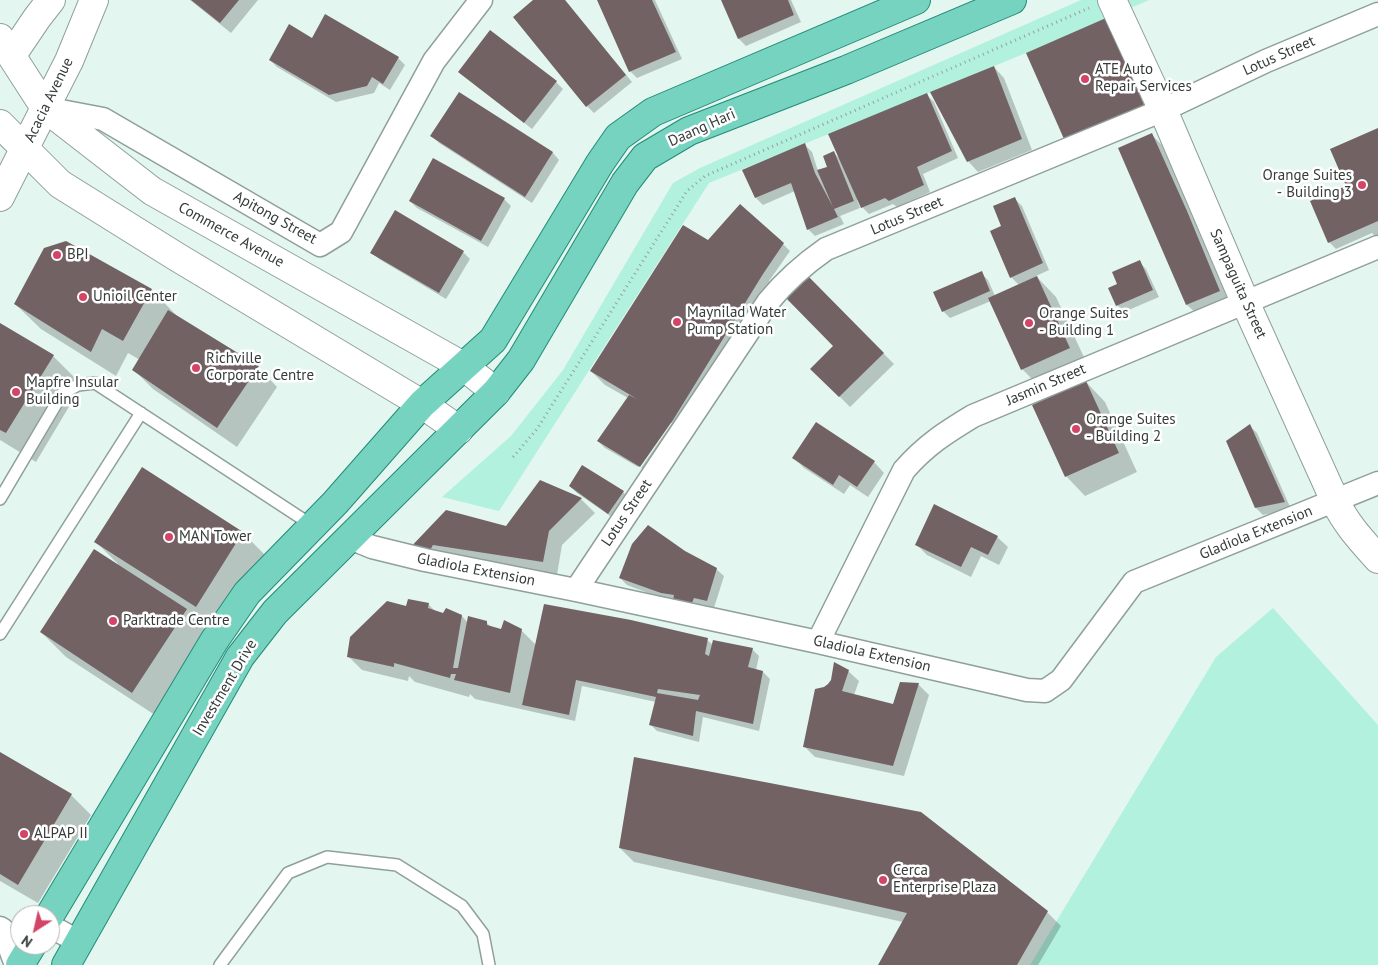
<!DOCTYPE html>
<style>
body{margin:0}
#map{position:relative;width:1378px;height:965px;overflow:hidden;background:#e4f6f0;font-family:"PT Sans",sans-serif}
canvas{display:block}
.north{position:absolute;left:10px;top:905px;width:50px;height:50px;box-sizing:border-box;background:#fff;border:1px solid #aeb1b0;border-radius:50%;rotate:215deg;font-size:14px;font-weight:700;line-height:20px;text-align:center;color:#353c3a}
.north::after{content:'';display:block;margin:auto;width:18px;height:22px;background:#d34466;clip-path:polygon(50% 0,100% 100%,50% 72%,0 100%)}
</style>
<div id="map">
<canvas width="1378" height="965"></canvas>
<div class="north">N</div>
</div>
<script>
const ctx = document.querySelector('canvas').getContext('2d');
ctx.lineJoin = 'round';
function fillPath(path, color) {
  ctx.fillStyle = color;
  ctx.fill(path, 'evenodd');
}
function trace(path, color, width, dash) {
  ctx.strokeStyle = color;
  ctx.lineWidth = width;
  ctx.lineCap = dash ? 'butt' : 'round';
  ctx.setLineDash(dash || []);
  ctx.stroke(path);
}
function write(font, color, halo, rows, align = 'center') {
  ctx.font = font + ' "PT Sans",sans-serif';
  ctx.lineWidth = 5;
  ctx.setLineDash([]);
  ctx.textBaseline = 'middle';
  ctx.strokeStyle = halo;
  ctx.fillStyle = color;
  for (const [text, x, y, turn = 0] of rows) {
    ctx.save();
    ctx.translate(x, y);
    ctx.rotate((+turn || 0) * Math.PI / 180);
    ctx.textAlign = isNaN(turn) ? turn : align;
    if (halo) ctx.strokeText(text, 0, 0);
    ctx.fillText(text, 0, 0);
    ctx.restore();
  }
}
fillPath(new Path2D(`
 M1081,0H1149L1026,53L709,183L499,511L442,497L511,436L563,370L673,183L700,168Z
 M1273,608L1378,725V965H1030L1216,657Z`), '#b1f1dd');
fillPath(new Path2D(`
 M190,0H258L231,33Z
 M535,0H565L632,82L594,113L587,106Z
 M598,0H655L682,59L637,78L630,71Z
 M723,0H791L801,22L746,46L739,39Z
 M1120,33L1157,119L1079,153Z
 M312,39L398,58L405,65L390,90L379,83L374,93L336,102L277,67L270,60Z
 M994,67L1004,78L1032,150L978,172L968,161Z
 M460,72L556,82L563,89L532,129Z
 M460,93L553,153L559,160L532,203L439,143L432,136Z
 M927,95L934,102L958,158L923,174L930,192L897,207L893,204L869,214L862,207L859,199L857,200L860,208L840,216L844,224L815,236L808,229L795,191L763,205L756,198L805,145L812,152L818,171L828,168L834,153L841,160Z
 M1378,130V239L1372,233L1336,249L1329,242L1348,187Z
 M1151,134L1162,145L1197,223L1230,302L1198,315L1187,305L1119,149Z
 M504,199L511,206L488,247L417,208L410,201Z
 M1015,199L1022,206L1049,270L1036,276L1056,297L1089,368L1042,389L1022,369L991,301L950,318L943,311L981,273L988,280L995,296L1019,285L1011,277L1003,227Z
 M66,243L152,290L177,316L258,367L277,387L237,447L153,389L134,370L140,360L128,353L116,376L41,329L15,304Z
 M783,244L790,251L769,281L776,288L648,473L641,468L672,423H669L638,467L605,448L598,441L628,398L605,385L591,371L713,245Z
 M372,252H463L470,259L446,299L379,259Z
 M1139,262L1146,269L1159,297L1124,312L1117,305L1119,285Z
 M807,277L894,364L850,407L812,369L835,346Z
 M0,324L53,356L82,385L36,462L0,440Z
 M1086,382L1105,402L1137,472L1085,496L1066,476Z
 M1250,426L1257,433L1291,509L1263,515L1256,508Z
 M794,458L874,462L884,473L868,497L850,485L844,494L804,468Z
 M582,467L623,492L630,499L616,520L577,493L570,486Z
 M142,469L243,533L272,562L225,635L189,613L211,636L158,717L66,657L41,632L118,564L96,542Z
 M540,481L581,499L595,513L562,545L557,575L490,566L483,559L440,552L406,553L447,511L507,527Z
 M997,537L1008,547L999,565L981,556L971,577L927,555L916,544Z
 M684,552L716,569L724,576L714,608L701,604L698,612L627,585L620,578Z
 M428,604L436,612L462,616L468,623L486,622L492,628L502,630H521L536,645L707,640L713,645L752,649L759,656L756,670L763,672L770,679L759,731L703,717L699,742L657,731L650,724L656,702L582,686L575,721L475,699L470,694L469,697L415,682L409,676L408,681L362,670L348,656L405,607Z
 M848,671L859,681L854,695L894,705L900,683L919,685L929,695L904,776L815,757L804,746L825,688L832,680Z
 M0,753L71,795L91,815L38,903L0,881Z
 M620,848L1047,912L1061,926L1038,965H880L903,922L634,862Z`), '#0003');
fillPath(new Path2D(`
 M191,0H239L220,23Z
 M533,0H565L626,75L586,107L513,17Z
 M597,0H652L676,52L629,72Z
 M721,0H788L794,15L738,39Z
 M325,14L399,57L383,84L372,77L367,86L329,95L269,60L289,24L312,38Z
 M1106,18L1144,105L1064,139L1026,53Z
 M490,30L557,81L524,123L458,72Z
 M994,66L1022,139L967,162L930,92Z
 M459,92L553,152L525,197L430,136Z
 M927,93L952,151L917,167L924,185L889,201L885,198L861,208L828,134Z
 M1378,128V221L1328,243L1310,201L1346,186L1330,149Z
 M1152,133L1187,211L1220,291L1186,305L1118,148Z
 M805,143L815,173L833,207L817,170L827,167L823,156L834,151L854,201L834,209L838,217L807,230L791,183L755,198L742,170Z
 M433,158L505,198L481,241L409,201Z
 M1015,197L1043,263L1010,278L990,231L1001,226L993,206Z
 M740,204L784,243L763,274L673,420L640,467L597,441L629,395L637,399L590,371L683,225L708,240Z
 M395,210L464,251L439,293L370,253Z
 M66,241L152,289L123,341L102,329L91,352L14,304L44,248Z
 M1140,260L1153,290L1116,306L1108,288L1117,284L1112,272Z
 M982,271L990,291L942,312L933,292Z
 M807,275L884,353L839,397L810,369L833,346L785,297Z
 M1037,276L1070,348L1021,370L988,298Z
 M168,310L259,366L217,428L132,370Z
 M0,323L54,355L6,433L0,430Z
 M1086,381L1119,453L1065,477L1032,405Z
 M816,422L875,461L857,487L839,475L833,485L792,458Z
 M1250,424L1285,502L1255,508L1226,441Z
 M582,465L624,491L608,514L569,486Z
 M142,467L243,532L196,607L94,542Z
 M540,480L582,498L549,531L543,562L433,545L426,557L405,553L446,510L506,526Z
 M934,504L998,536L988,555L971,547L961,567L915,545Z
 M648,525L685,551L717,568L707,601L694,598L691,605L673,600L674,595L661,593L619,578L632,544Z
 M94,549L187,609L132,693L40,632Z
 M408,599L429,603L428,608L443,613L446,608L462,615L453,668H458L468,616L487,621V625L501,629L504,620L522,629L510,693L454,680L456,674H451L450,678L394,663V667L347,657L350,637L387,601L406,606Z
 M544,604L631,620L708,638L705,654L709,656L713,640L753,648L748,667L763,671L753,724L696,711L693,736L649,725L656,697L576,680L569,715L522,705ZM658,689L700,695L698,700L657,693Z
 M834,662L849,670L842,691L893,704L900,682L919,683L893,766L803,747L815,689L824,687L828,684L831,680Z
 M0,752L72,794L18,885L0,874Z
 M634,757L921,812L1048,911L1017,965H878L907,913L619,848Z`), '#726264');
const service = new Path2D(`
 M0,499L62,394L78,385L95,383L301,518L311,528
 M0,634L141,413
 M220,965L288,873L327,857L397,865L462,906L483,934L489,965`);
const minor = new Path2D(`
 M45,108L103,119L320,245L341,232L434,61L481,0
 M350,538L372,547L425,560L576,590L818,642L1027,690L1045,691L1061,680L1134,582L1378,483
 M576,590L768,302C786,280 803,265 826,249L1163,110L1266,61L1378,14
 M818,642L904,470C926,445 945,433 973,416L1378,247
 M50,926L79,942
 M0,928L3,930L16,965`);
const tertiary = new Path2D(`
 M1112,0L1163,110L1245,302L1335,501C1346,524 1361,540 1378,559
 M12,55L37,18L51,0
 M45,108L69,61L94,0`);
const secondary = new Path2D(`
 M0,38L45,108L152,191L463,366L496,392
 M0,124L60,184L177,257L422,404L459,430
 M0,197L45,108`);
const primary = new Path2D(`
 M50,915L214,641L247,593L335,503L422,404L493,340L600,163L618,137L653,112L916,0
 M20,965L32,945
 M66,965L240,657L275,612L496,392L521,360L625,183L645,157L689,131L846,70L1012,0`);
trace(service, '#8fa09a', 14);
trace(minor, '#8fa09a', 25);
trace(tertiary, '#8fa09a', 30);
trace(secondary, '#8fa09a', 30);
trace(primary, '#238b76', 30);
trace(new Path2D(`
 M513,457L537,429L687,191L705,176L1089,8`), '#95a29e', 3, [1, 4]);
trace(service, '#fff', 11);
trace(minor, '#fff', 22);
trace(tertiary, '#fff', 28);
trace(secondary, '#fff', 28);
trace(primary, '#75d3c0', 28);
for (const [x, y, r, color] of [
 [1085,79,5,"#d34466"],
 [1362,185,5,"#d34466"],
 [57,255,5,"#d34466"],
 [83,297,5,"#d34466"],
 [677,322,5,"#d34466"],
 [1029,323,5,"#d34466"],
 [196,368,5,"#d34466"],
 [16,392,5,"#d34466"],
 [1076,429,5,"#d34466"],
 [169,537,5,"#d34466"],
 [113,621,5,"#d34466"],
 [24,834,5,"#d34466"],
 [883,880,5,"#d34466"]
]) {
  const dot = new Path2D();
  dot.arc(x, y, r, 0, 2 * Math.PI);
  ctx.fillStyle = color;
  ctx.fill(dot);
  trace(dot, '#fff', 2);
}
write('15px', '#353c3a', '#fff', [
 ["Lotus Street",1279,56,-24],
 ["Acacia Avenue",49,100,-64],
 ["Daang Hari",702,128,-24],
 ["Lotus Street",907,216,-23],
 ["Apitong Street",275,218,29],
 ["Commerce Avenue",231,235,29],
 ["Sampaguita Street",1238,284,66],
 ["Jasmin Street",1046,385,-23],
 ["Lotus Street",627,513,-56],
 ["Gladiola Extension",1256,533,-22],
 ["Gladiola Extension",476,570,11],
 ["Gladiola Extension",872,654,13],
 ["Investment Drive",225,688,-59]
]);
write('15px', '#353c3a', '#fff', [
 ["ATE Auto",1095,70],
 ["Repair Services",1095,87],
 ["Orange Suites",1352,176,"right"],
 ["- Building 3",1352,193,"right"],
 ["BPI",67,255],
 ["Unioil Center",93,297],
 ["Maynilad Water",687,313],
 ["Pump Station",687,330],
 ["Orange Suites",1039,314],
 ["- Building 1",1039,331],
 ["Richville",206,359],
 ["Corporate Centre",206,376],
 ["Mapfre Insular",26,383],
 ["Building",26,400],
 ["Orange Suites",1086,420],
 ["- Building 2",1086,437],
 ["MAN Tower",179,537],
 ["Parktrade Centre",123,621],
 ["ALPAP II",34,834],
 ["Cerca",893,871],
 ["Enterprise Plaza",893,888]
], 'left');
</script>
